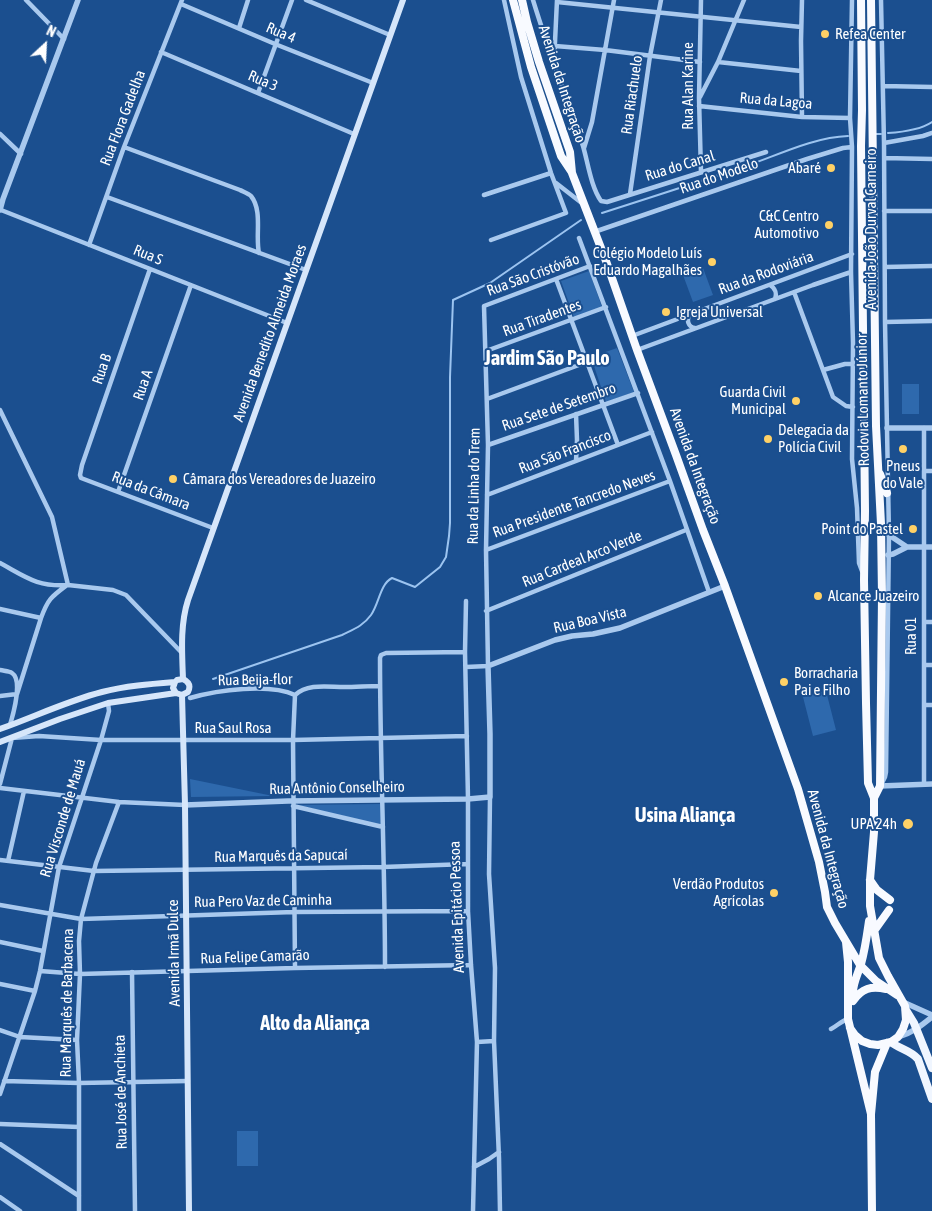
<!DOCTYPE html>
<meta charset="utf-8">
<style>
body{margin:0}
#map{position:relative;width:932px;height:1211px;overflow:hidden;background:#1b4f8f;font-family:"Asap Condensed",sans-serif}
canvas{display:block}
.north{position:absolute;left:20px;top:20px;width:50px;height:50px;-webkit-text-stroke:4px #1b4f8f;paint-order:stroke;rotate:25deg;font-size:14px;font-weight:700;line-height:20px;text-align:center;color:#fff}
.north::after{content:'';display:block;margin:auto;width:18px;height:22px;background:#fff;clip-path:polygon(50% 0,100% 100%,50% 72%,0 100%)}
</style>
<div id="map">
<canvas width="932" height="1211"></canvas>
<div class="north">N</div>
</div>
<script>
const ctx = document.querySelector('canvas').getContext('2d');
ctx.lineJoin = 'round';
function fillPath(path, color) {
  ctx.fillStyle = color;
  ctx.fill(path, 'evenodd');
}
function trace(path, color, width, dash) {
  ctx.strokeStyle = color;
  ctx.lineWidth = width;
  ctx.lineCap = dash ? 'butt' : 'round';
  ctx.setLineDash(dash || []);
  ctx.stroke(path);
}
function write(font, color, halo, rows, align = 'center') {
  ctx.font = font + ' "Asap Condensed",sans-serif';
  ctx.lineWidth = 4;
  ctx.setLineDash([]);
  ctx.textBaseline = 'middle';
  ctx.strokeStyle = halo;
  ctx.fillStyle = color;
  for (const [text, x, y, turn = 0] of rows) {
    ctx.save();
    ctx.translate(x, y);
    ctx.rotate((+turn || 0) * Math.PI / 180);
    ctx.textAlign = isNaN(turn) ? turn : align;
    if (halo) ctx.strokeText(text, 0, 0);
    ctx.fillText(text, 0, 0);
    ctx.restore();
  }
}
fillPath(new Path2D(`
 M703,268L713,295L693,302L683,275Z
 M589,271L602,307L574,317L561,281Z
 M617,348L634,392L606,402L591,357Z
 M902,384H919V414H902Z
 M826,691L836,730L813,736L803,697Z
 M190,779L273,796L191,797Z
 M380,804L381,825L297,805Z
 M237,1131H258V1166H237Z`), '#2e69ad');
trace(new Path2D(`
 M888,133C903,132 920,130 932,122
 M875,134H881
 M602,213C652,197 702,181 752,164C782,153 816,137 848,136
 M213,679L342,635C354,629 363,626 371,615C379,604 380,584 392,578L415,587L440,567L446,557L449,536L450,523V377L453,300L490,283L581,220`), '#9cc4f0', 2);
trace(new Path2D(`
 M26,0L64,39
 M306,0L390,35
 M533,0C548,49 566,97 583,146C588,163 591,187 601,201L607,202L766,152
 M701,0L699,98L701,172
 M852,0L850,118L852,147L851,272L853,343L852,459L857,508L859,563L862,571
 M881,0L884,143L885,322L889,535L886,772L885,777L882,783
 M557,2L801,27
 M181,4L275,44L373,83
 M239,28L248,0
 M547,46H555L605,50L700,62
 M161,52L354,134
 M718,62L801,71
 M554,63L557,0
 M883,86L932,87
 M258,93L292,0
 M700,97L718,62L744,0
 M699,106L802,117L850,118
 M802,117L801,41L802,0
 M0,134L21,154
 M884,143L923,136L932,133
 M124,147L240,190C244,192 249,194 251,196C263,211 255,236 259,253
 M584,148L592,122L614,0
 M884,158L932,159
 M556,183L583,204
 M630,194L650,56L661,0
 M484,195L551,173
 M107,197L306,270
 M1,210L287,323
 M884,211H932
 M594,232L807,159L843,148L852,147
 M579,238L670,481L709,592
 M491,240L566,213L551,173L521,77L504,0
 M89,245L124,147L182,0
 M885,267L932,266
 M150,269L82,465L80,475L81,478L213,528
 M556,279L618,445
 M770,285C776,289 777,293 775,299
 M794,292L833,397L846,406L853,407
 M690,314C686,320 688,327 695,328
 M885,322L932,321
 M632,336L852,254
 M637,350L813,285L851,272
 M486,351L606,307
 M823,370L845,364H853
 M487,399L587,362
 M0,410L52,517L68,585L113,590L126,595L182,653
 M576,414L577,440L576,461
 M924,428V784
 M488,445L638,393
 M924,471H932
 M118,492L191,285
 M487,495L652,432
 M486,550L670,481
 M0,563C26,577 37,587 68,585
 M466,601L465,652L468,799V911L471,965L477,1042L473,1211
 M0,609L41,618L17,694L0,696
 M486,611L686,530
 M41,618C48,599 51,597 67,585
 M924,622H932
 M924,665H932
 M466,667L488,666L486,550L488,445L484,306L590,266
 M0,670C4,671 9,671 12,673C23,680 13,715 10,725
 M190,698C218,690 269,683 295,695C308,683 328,687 344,687C356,687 368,686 380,686
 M924,705H932
 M0,784L12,738L39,736L101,740H293L467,736
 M0,788L119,802L185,805
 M490,797L489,874L495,968L494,1041L499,1158L500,1211
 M293,806L383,827
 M0,860L94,871L383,867L468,864
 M8,861L24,791
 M0,905L81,919L294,912L468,911
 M0,942L43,951
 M385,967C385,864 380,761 380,658L381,655L386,653L465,652
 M295,968L293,740L295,695
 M40,971L80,974L295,968L471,965
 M132,972L135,1211
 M0,984L35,991
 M831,1029C837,1026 841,1021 848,1019
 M0,1030L20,1037L77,1040
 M477,1042L494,1041
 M4,1081L79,1083L188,1081
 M0,1094L35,991L40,971L59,867L101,740L109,711L108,703
 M0,1124L79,1127
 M0,1144L79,1196
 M474,1167L489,1159L499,1152
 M0,1197L20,1211
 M79,1211V1083L77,1040L80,974L79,941L81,919L96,863L119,802`), '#a9c9ee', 4.5);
trace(new Path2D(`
 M0,210L3,199L78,0
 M887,428H932
 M889,535L907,547H932
 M888,555L893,554L907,547
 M880,786L932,784
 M185,805L288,801L468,799L490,797V734L488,666L555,640L572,636L593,634L620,628L725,586
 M903,1002L932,1015
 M898,1037C912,1033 921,1026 932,1017`), '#a9c9ee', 5.5);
trace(new Path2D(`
 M183,679C182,652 180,625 188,600L403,0
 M182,695L185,805L189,1211
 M0,729C34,717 67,701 102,692C125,686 150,684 175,682L177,680L183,679C189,682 191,686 188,692L182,695L176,693L173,688L175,682
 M0,742L60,719L108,703L176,693`), '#d6e6fa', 6);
trace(new Path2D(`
 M906,1010L914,1023L932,1068
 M891,1042C899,1049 910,1050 918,1059L932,1099`), '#f0f6ff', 8);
trace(new Path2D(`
 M513,0L531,67L561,156L571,171
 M522,0L527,22L539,62L570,152L572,173L606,261L637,350L676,455L703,530L725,586L798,789L819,862L825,892L827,907L835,923L860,965L876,981L897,995
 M871,0L876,426L881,524L882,596L880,786L874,798
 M880,474L887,493
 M870,880L877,890L890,900
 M874,931L889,910
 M846,942L848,962V1019L871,1114
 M853,995C852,984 858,974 861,964C865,950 867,935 869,921
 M853,1001C862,988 871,986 886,989
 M850,1028L855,1035L862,1041L870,1044L878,1045L891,1042L898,1037L903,1029L906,1020L905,1006L888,976L879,958L870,906V880L874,832V798L868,783L866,703L864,580L865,511L861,146L862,110L861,0
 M872,1211L871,1114L875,1072L887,1043`), '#f8faff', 8);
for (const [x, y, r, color] of [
 [825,34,5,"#ffd166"],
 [831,168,5,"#ffd166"],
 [829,225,5,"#ffd166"],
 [712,262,5,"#ffd166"],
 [666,312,5,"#ffd166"],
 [796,401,5,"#ffd166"],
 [768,439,5,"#ffd166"],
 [903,449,5,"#ffd166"],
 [173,479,5,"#ffd166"],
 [913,529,5,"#ffd166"],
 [818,596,5,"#ffd166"],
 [784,682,5,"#ffd166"],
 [908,824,6,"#ffd166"],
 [774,893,5,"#ffd166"]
]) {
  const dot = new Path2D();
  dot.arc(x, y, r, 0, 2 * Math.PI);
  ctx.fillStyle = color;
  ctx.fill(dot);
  trace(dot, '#1b4f8f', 2);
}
write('15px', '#fff', '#1b4f8f', [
 ["Rua 4",281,33,23],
 ["Rua 3",263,81,23],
 ["Avenida da Integração",562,84,72],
 ["Rua Alan Karine",688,86,-90],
 ["Rua Riachuelo",632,95,-82],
 ["Rua da Lagoa",776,101,5],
 ["Rua Flora Gadelha",123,118,-69],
 ["Rua do Canal",680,166,-17],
 ["Rua do Modelo",719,176,-19],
 ["Avenida João Durval Carneiro",871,229,-90],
 ["Rua S",148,255,22],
 ["Rua da Rodoviária",766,273,-20],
 ["Rua São Cristóvão",533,275,-20],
 ["Rua Tiradentes",542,318,-20],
 ["Avenida Benedito Almeida Moraes",270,333,-70],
 ["Rua B",102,369,-71],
 ["Rua A",143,385,-71],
 ["Rodovia Lomanto Júnior",863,400,-91],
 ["Rua Sete de Setembro",559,407,-19],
 ["Rua São Francisco",565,452,-21],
 ["Avenida da Integração",695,466,70],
 ["Rua da Linha do Trem",474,486,-89],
 ["Rua da Câmara",151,491,21],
 ["Rua Presidente Tancredo Neves",574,504,-20],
 ["Rua Cardeal Arco Verde",582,559,-22],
 ["Rua Boa Vista",590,620,-13],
 ["Rua 01",911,636,-90],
 ["Rua Beija-flor",255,680,-1],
 ["Rua Saul Rosa",233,728],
 ["Rua Antônio Conselheiro",337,788,-1],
 ["Rua Visconde de Mauá",63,818,-73],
 ["Avenida da Integração",828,849,75],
 ["Rua Marquês da Sapucaí",281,856,-1],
 ["Rua Pero Vaz de Caminha",263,901,-1],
 ["Avenida Epitácio Pessoa",457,907,-92],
 ["Avenida Irmã Dulce",174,953,-91],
 ["Rua Felipe Camarão",255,957,-2],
 ["Rua Marquês de Barbacena",67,1003,-89],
 ["Rua José de Anchieta",121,1092,-91]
]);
write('15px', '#fff', '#1b4f8f', [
 ["Refea Center",835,34,"left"],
 ["Abaré",821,168],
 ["C&C Centro",819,216],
 ["Automotivo",819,233],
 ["Colégio Modelo Luís",702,253],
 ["Eduardo Magalhães",702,270],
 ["Igreja Universal",676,312,"left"],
 ["Guarda Civil",786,392],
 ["Municipal",786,409],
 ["Delegacia da",778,430,"left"],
 ["Polícia Civil",778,447,"left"],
 ["Pneus",903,466,"center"],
 ["do Vale",903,483,"center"],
 ["Câmara dos Vereadores de Juazeiro",183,479,"left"],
 ["Point do Pastel",903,529],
 ["Alcance Juazeiro",828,596,"left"],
 ["Borracharia",794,673,"left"],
 ["Pai e Filho",794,690,"left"],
 ["UPA 24h",897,824],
 ["Verdão Produtos",764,884],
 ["Agrícolas",764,901]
], 'right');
write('bold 20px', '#fff', '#1b4f8f', [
 ["Jardim São Paulo",547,359],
 ["Usina Aliança",685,816],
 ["Alto da Aliança",315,1024]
]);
</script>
